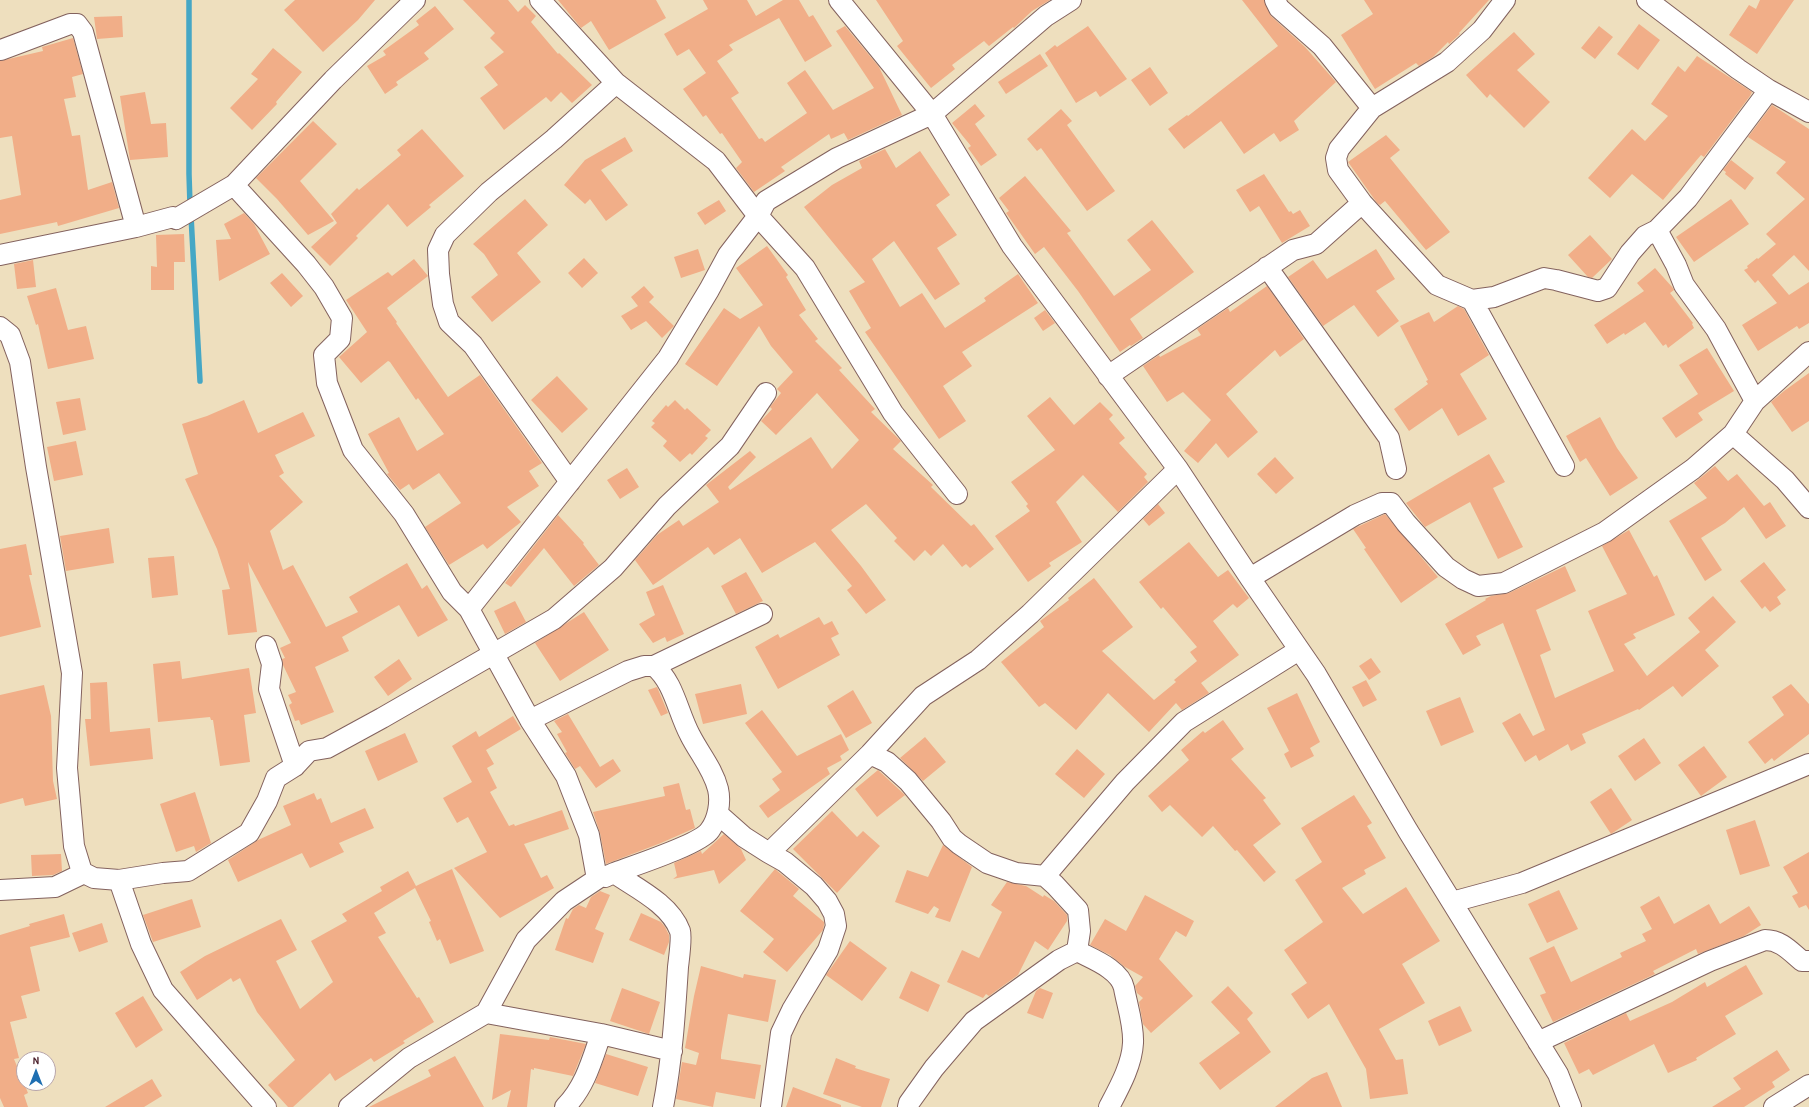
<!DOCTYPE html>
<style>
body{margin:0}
#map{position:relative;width:1809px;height:1107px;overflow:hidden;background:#eedfbe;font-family:"Patrick Hand",sans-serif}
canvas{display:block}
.north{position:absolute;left:16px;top:1051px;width:40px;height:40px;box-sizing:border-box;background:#fff;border:1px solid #b7a5aa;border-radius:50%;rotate:0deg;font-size:11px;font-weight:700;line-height:16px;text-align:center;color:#4a1f2b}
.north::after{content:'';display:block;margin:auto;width:14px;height:18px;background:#1f6fb2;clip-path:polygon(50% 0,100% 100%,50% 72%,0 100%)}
</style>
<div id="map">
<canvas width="1809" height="1107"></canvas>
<div class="north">N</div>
</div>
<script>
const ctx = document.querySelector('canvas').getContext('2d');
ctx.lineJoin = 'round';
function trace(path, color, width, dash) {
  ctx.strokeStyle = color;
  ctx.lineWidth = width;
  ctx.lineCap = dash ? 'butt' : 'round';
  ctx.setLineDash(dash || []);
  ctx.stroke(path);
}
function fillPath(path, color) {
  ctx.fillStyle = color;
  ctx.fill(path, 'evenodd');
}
trace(new Path2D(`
 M189,0V174L190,205
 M191,216L200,381`), '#45a7c5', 5.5);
fillPath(new Path2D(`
 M295,0H375L358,20L323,52L284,10Z
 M463,0H508L518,12L525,5L536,16L531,22L558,54L559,53L592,85L572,103L561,92L551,102L546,97L504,130L480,98L498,85L484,67L504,52L490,38L495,33Z
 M558,0H656L666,18L609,50L591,21L581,28Z
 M703,0H747L756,16L783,0H799L809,17L813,15L832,46L805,62L779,18L729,45L733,50L717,61L739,93L731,98L759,139L762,138L765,142L807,113L787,83L805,70L833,110L874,88L836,31L845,26L879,67L902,115L848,140L844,133L831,139L829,134L781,167L785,171L754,192L736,168L742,162L722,133L720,134L706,115L703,117L683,89L706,73L689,49L677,56L664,34L708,9Z
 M876,0H1050L1032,11L1014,28L1013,27L989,46L984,41L952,65L955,69L931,88L897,46L903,41Z
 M1242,0H1264L1271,16L1305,47L1336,82L1294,121L1299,130L1280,142L1274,133L1244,154L1221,121L1184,149L1168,129L1187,115L1188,116L1278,46Z
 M1364,0H1489L1459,33L1460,34L1449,44L1448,42L1433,57L1419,66L1416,63L1375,89L1341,35L1373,14Z
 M1760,0H1794L1757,54L1729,35L1749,5L1756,9Z
 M435,6L454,29L424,53L429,59L396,82L398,85L385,94L367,66L386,55L383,51L419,25L416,21Z
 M122,16L123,37L97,39L94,17Z
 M1639,24L1660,40L1638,70L1617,54Z
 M1088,26L1127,79L1100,97L1096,91L1076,103L1045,53L1055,45L1057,47Z
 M1599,26L1613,37L1595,59L1581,48Z
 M1514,32L1535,54L1517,70L1550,102L1524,128L1490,94L1487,98L1466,75Z
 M73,38L83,74L72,77L76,97L64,99L72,136L80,135L88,190L112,182L119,208L58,226L57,222L0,234V200L21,195L12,136L0,138V61L43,51L42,47Z
 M273,48L302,72L276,102L277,104L252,130L230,108L258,79L251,74Z
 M1040,54L1048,66L1006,94L998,82Z
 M1697,56L1752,92L1750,96L1704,157L1701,155L1663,200L1632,174L1610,198L1588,178L1632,129L1645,141L1668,116L1651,104L1678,66L1685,72Z
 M1150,67L1168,93L1150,106L1131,80Z
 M145,92L151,124L166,123L168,157L130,160L120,96Z
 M975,104L985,116L975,124L997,155L981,166L968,148L971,146L952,123Z
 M1772,105L1809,129V271L1794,255L1772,275L1789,295L1809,282V323L1799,329L1797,326L1758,351L1742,325L1777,303L1758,280L1755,283L1744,270L1748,268L1747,266L1757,258L1758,259L1776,244L1766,234L1805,199L1776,173L1786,162L1748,137Z
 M1061,109L1072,121L1067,125L1115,191L1087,211L1041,148L1037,151L1027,139Z
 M313,121L337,144L300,181L334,221L308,235L277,199L256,178Z
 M422,129L464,176L429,205L431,207L407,227L388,204L356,236L358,238L330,266L311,247L337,223L331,214L357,188L359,190L401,155L397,150Z
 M1386,135L1400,150L1390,158L1450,232L1426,250L1385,201L1380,205L1377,203L1348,162Z
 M625,137L633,151L601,170L628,205L606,221L590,199L585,204L564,185L585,160Z
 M885,149L896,168L920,151L950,195L936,205L957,235L937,248L960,284L935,300L894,241L872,259L900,307L922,293L945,328L986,301L984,298L1018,274L1038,303L962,352L972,366L943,386L966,421L939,439L865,332L871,328L849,291L865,282L804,207L832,185L862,168L859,161Z
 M1731,160L1754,178L1745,190L1725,174L1726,172L1723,170Z
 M1264,174L1289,212L1291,211L1293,214L1300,210L1310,226L1282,243L1259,206L1250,212L1236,190Z
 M1025,176L1071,231L1067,233L1114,296L1151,270L1127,240L1152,220L1194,272L1130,319L1143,338L1131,346L1130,345L1120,352L1078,291L1044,247L1035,254L1006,213L1009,211L999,198Z
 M525,199L548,225L517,253L541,282L492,322L471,297L498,275L484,254L473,244Z
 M1731,199L1749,224L1694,262L1676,237Z
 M719,200L726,211L705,225L697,213Z
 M244,213L254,224L270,254L219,281L216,240L231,239L224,224Z
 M184,234L185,262H174V290H151V266L157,267L156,235Z
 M1590,235L1612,259L1592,278L1588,277L1568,255Z
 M767,246L788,275L786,277L806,310L799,315L818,339L815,341L842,368L839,370L875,409L871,412L901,441L893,449L933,485L931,487L971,526L974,524L994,549L970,568L966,564L962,567L943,544L931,556L925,550L914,561L894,541L897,538L866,504L831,530L861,566L886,600L866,614L847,590L852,586L815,542L762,573L740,538L714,555L708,547L653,585L635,560L657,535L679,520L683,526L719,502L706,485L750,451L756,457L728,487L730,490L811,437L832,469L859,440L817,393L776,435L761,421L772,409L770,407L781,393L777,389L793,372L771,346L759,326L717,386L685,364L724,308L740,319L763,305L736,268Z
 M698,249L705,270L681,278L674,257Z
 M1376,249L1395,279L1376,291L1399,321L1378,337L1354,305L1323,326L1288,277L1313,260L1327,279Z
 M584,258L598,273L582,288L568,273Z
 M414,259L428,276L387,308L397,322L396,323L448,397L480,375L542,463L529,471L539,486L507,507L521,522L487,549L483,544L449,565L425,527L461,503L439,473L413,490L409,484L400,490L387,474L389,473L368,434L399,417L417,451L444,434L418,398L416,400L390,362L388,361L361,383L339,357L367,332L346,300L388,272L392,276Z
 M33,260L36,287L17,289L14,264Z
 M1655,268L1673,288L1674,290L1670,293L1693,323L1692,324L1694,328L1668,348L1666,344L1663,346L1645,322L1625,335L1624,333L1607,344L1594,325L1644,291L1637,283Z
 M282,273L303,296L291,307L270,283Z
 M644,286L654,297L649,302L674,326L662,338L646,321L631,330L621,316L638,306L631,297Z
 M1267,286L1304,339L1280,357L1275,350L1226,394L1258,432L1228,458L1216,443L1198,463L1184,451L1211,420L1183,392L1167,402L1143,366L1159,355L1160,357L1201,335L1197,329L1228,308L1230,312Z
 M56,288L68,330L86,326L94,359L48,369L38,324L36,325L27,296Z
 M1458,306L1464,309L1489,355L1460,374L1487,419L1458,436L1442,408L1409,431L1394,409L1428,384L1426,381L1428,380L1400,326L1429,312L1434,322Z
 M1045,310L1055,323L1043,331L1034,318Z
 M1707,348L1734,391L1698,413L1703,420L1676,438L1662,418L1698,394L1679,365Z
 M1809,373V421L1792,432L1771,402L1784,391Z
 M557,376L588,409L562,433L531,400Z
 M1050,397L1074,425L1100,402L1113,415L1109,419L1125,438L1119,443L1147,474L1144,477L1148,482L1118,512L1083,475L1056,502L1082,542L1049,563L1051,566L1028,582L995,536L1030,511L1026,506L1028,504L1011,482L1055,450L1027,416Z
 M80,398L86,430L63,435L56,402Z
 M244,400L258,433L303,412L315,436L275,455L284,473L279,476L303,502L270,531L283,570L293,565L326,627L358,612L349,597L407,563L422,589L427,585L448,620L418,637L399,605L342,637L349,651L315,667L334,712L301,725L299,720L295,721L289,705L292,703L288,695L296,692L283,665L282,659L285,658L280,648L291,643L248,562L257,632L228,635L222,590L230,589L217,549L185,479L198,474L182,424L207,416Z
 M675,400L685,410L687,408L711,430L705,436L708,438L692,455L690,453L680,462L663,446L667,441L651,427L655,423L652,421L666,405L668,407Z
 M1600,417L1617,448L1638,478L1610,496L1586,458L1580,462L1566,436Z
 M76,441L83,475L54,481L47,447Z
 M1489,454L1505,482L1493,488L1523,547L1498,559L1470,502L1425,527L1406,503Z
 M1275,457L1294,478L1276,494L1257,474Z
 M1715,466L1728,481L1737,474L1764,506L1770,502L1786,526L1766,539L1744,507L1725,523L1701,538L1722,570L1705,581L1669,521L1707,498L1694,483Z
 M627,468L639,487L620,499L607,480Z
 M1158,504L1165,513L1149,526L1143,519Z
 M1385,514L1438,577L1401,603L1364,549L1366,548L1353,529Z
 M558,515L584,543L583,544L599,565L574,586L544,548L511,587L505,583Z
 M109,528L114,563L66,571L60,536Z
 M1629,530L1654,577L1657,575L1675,615L1633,634L1636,638L1624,644L1647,676L1700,632L1688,618L1713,596L1736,622L1705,650L1719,666L1682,697L1673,686L1639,710L1638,709L1582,734L1586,743L1571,751L1568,744L1539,761L1536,755L1525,762L1502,723L1520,713L1533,736L1545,730L1503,623L1476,636L1481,645L1463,655L1445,624L1486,600L1485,599L1491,596L1509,593L1565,566L1576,591L1536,610L1551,650L1540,655L1555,698L1614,671L1588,611L1627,594L1602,546Z
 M1189,542L1218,577L1228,570L1249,598L1237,608L1233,604L1213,621L1239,655L1201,683L1209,693L1182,710L1176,703L1149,732L1108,693L1076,730L1045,703L1039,707L1001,662L1044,627L1040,621L1069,600L1068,598L1094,578L1133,627L1102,651L1154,700L1176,682L1174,680L1197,661L1190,652L1197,647L1163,607L1161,609L1139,582Z
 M26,544L32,575H29L41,627L0,637V549Z
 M174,556L178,595L152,598L148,558Z
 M1764,562L1786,590L1777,597L1781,604L1770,612L1765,606L1762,609L1740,581Z
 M746,572L763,601L736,614L721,586Z
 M663,585L684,634L667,642L665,637L653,643L639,624L655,615L646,592Z
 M515,601L526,622L505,634L494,611Z
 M584,612L609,650L560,681L535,643Z
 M819,617L824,625L832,621L839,634L831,638L840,655L778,689L755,647L778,634L780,638Z
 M1371,658L1381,672L1369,680L1359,666Z
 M399,659L412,679L388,696L374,677Z
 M180,661L182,679L249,668L256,713L244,715L250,762L220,766L213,720H211L210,717L158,722L153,664Z
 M1366,680L1377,700L1363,707L1352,687Z
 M107,682L110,732L150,728L153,759L90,766L85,719H91L90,683Z
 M741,684L747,714L703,724L695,694Z
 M1791,684L1809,704V734L1774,761L1772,758L1765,764L1748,742L1784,715L1772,697Z
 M44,685L51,716L53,781L57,799L25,806L23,798L0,804V695Z
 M657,687L668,713L661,716L648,690Z
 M853,690L872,723L846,738L827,706Z
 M1297,693L1320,742L1310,748L1314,756L1291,768L1284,754L1289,751L1267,708Z
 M1460,697L1474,732L1441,746L1426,711Z
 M762,710L797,756L841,734L849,750L840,756L842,760L827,768L830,774L768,818L759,806L780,790L772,779L782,772L745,723Z
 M568,714L600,767L613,759L621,771L596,788L580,766L575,769L565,753L567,752L557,734L562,732L554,721Z
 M513,716L521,729L486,750L494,764L487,768L497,788L490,792L509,826L514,824L515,826L562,810L569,829L524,844L541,878L547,875L554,888L500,918L454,868L487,852L468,817L457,823L443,798L472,782L452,746L476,731L479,737Z
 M1223,720L1244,749L1231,759L1266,798L1263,800L1281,824L1253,845L1276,872L1264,882L1237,850L1235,851L1213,826L1202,837L1170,805L1162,812L1148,796L1189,760L1181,750L1203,731L1205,733Z
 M405,733L418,762L378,781L365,751Z
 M925,737L946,762L923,781L900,758Z
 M1644,738L1661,763L1635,781L1618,756Z
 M1704,746L1727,777L1701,796L1678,765Z
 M1077,749L1105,774L1084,798L1055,774Z
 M878,770L905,795L877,817L855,789Z
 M679,783L686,810L690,809L695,828L661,843L606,864L600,833L593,812L665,796L663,787Z
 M1611,788L1632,820L1611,834L1590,802Z
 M195,792L211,843L196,852L194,846L176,852L160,804Z
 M314,793L317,800L321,798L331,823L365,808L374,828L339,843L344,852L310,868L302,853L238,882L228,860L258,840L291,825L283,806Z
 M1354,795L1372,823L1367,826L1386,858L1364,870L1366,874L1342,888L1363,914L1406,887L1440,941L1402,964L1425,1003L1379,1029L1396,1060L1403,1059L1408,1094L1370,1099L1366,1069L1329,1004L1308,1019L1291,994L1307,983L1284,950L1323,922L1295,880L1322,862L1301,828Z
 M832,811L857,837L863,831L880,846L837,893L793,849Z
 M1755,820L1770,866L1740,875L1726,830Z
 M724,834L741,849L746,860L719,884L714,870L673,879L677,876L674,863L701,851L702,854Z
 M943,845L972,867L950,922L935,917L939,909L934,906L928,914L895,902L907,870L928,877Z
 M1809,852V910L1806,905L1799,908L1792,896L1798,893L1783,867Z
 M61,854L62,871L53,875L32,876L31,855Z
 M452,869L484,951L450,964L440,939L437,941L429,922L431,921L415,888L374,913L386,933L378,937L417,998L419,997L434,1022L403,1041L405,1043L374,1062L371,1058L335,1081L330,1073L293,1107H288L268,1085L295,1060L257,1012L240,978L233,982L231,978L197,1000L180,972L205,956L281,919L297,950L276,961L300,1009L333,982L311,941L347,921L342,914L382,891L380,887L408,871L416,886Z
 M775,869L799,889L793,896L824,922V925L823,930L787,972L763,952L774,939L740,911Z
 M1007,882L1026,886L1043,897L1044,895L1054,901L1067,915V921L1048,950L1035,941L1018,975L989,996L986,994L983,998L947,982L962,950L979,958L1002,912L991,905Z
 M1559,890L1578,929L1547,943L1528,904Z
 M600,891L610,895L595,929L604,933L593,963L555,950L566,918L568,919L573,909L579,905L586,908L591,897Z
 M1145,895L1194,921L1186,937L1176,931L1159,959L1193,996L1151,1033L1143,1024L1139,1002L1143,998L1137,993L1135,986L1143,977L1125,967L1110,955L1090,945L1105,919L1126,931Z
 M1659,896L1674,924L1709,904L1720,924L1749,906L1761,925L1744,936L1698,954L1696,949L1653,971L1655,974L1553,1022L1540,995L1546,993L1529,958L1554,946L1571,982L1622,957L1620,953L1646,941L1642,934L1652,929L1640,907Z
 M192,899L201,927L153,942L143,915Z
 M641,913L661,922L665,927L669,935V942L664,955L629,940Z
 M64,914L70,937L30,947L40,991L21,996L27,1018L10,1022L19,1058L14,1059L28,1093L24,1095L28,1107H4L0,1098V935L30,926L29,924Z
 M102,923L108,942L79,952L72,933Z
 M850,941L887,968L862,1001L826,975Z
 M1746,965L1763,994L1725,1016L1736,1034L1696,1058L1697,1060L1668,1073L1654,1044L1593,1075L1589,1069L1579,1074L1564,1043L1626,1013L1630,1021L1672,1002L1705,982L1707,987Z
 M701,966L743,978L744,974L776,980L768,1022L728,1014L721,1055V1059L761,1065L755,1099L716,1092L713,1107L676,1099L682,1062L696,1065L699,1053L685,1048L694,996Z
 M911,971L940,985L928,1012L899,998Z
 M1228,986L1253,1013L1247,1019L1271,1052L1220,1090L1199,1063L1240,1033L1211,1002Z
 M622,988L660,1002L649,1034L610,1021Z
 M1040,988L1053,993L1043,1019L1027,1013L1036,991Z
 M143,996L163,1030L136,1048L115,1013Z
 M1460,1006L1472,1031L1439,1046L1428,1021Z
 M500,1034L549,1040L550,1037L586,1044L573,1076L534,1068V1070L531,1069L527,1107H507L511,1090L492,1100Z
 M1777,1050L1790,1070L1772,1082L1775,1087L1744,1107H1712L1741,1089L1733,1078Z
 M606,1054L648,1067L638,1096L595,1083Z
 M455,1056L484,1107H369L431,1076L428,1070Z
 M836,1058L856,1066L855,1068L890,1079L881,1107H862L823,1094Z
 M1327,1072L1342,1107H1275L1312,1078Z
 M152,1079L162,1096L144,1107H105Z
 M793,1087L841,1105V1107H786Z`), '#f1ae88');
const minor = new Path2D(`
 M540,0L616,83L716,161L758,216L805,268L893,413L957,494
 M839,0L932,114L1012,246L1178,469L1250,578L1316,674L1408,831L1558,1074L1571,1107
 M1275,0L1279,8L1322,46L1372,108
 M1505,0L1482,30L1447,62L1372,108L1339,149L1336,158L1338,170L1362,203L1437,285L1472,300L1494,297L1544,278L1556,280L1598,291L1607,288L1630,253L1645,236L1657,230L1688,198L1769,90
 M1647,0L1738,69L1769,90L1809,112
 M1,50L70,24H77L83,32L136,227
 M234,185L306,264L324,287L342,318L340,339L324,355L327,383L353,450L404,514L452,592L469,609
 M1657,230L1676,265L1684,285L1716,329L1755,401
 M0,255L136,227L173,217L176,219L234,185L333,80L415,0
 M1267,267L1389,438L1396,469
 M1472,300L1564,466
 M0,327L10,335L20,362L36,467L72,673L67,768L74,846L82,872L94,878L119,880L163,873L188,871L249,833L267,801L276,778L295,766L309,751L327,748L382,718L554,619L613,568L667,506L730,446L766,393
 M1108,376L1293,250L1316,244L1362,203
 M1733,434L1785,480L1809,508
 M570,482L473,345L449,322L443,304L439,274L438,250L445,235L489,192L554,139L616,83
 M1250,578L1355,515L1382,503H1391L1406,523L1446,567L1463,579L1478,586L1504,583L1605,532L1693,469L1733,434L1755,401L1809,352
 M266,646L272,664L269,689L295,766
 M654,666L762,614
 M530,720L628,671L644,666H654C674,682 678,713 690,735C699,753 713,769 718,789C721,802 718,819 710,830C701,844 633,866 614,873
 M870,754L887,762L908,781L941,821L952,838L959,844L987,863L1016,873L1045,876L1055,885L1078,910L1080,931L1077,951
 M718,814L744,837L769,853
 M1045,876L1125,782L1184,722L1299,650
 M605,877L614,873C636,888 670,904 680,931C682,938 679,958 678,967C675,1014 672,1061 663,1107
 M119,880L141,944L163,990L266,1107
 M0,890L55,887L84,873
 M1452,902L1522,883L1809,764
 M1077,951C1092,959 1120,969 1124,988C1127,1005 1134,1025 1133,1043C1132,1065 1119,1088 1109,1107
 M486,1013L601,1034L672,1051
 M1538,1042L1710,961L1765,940C1781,940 1790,951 1802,961H1809
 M349,1107L409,1058L486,1013L526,940L564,901L597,879L589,835L566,776L530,720L469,609L668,358L709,290L728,255L758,216L766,201L837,158L932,114L1046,16L1071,0
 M565,1107C585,1087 592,1060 601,1034
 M771,1107L781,1033L792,1010L828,950L836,926L834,914L827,901L814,886L785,862L769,853L870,754L923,696L978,660L1030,614L1178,469
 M908,1107L909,1103L934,1068L974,1021L1059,960L1077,951
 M1774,1107L1809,1085`);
trace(minor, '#83625e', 22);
trace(minor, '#fff', 20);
</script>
